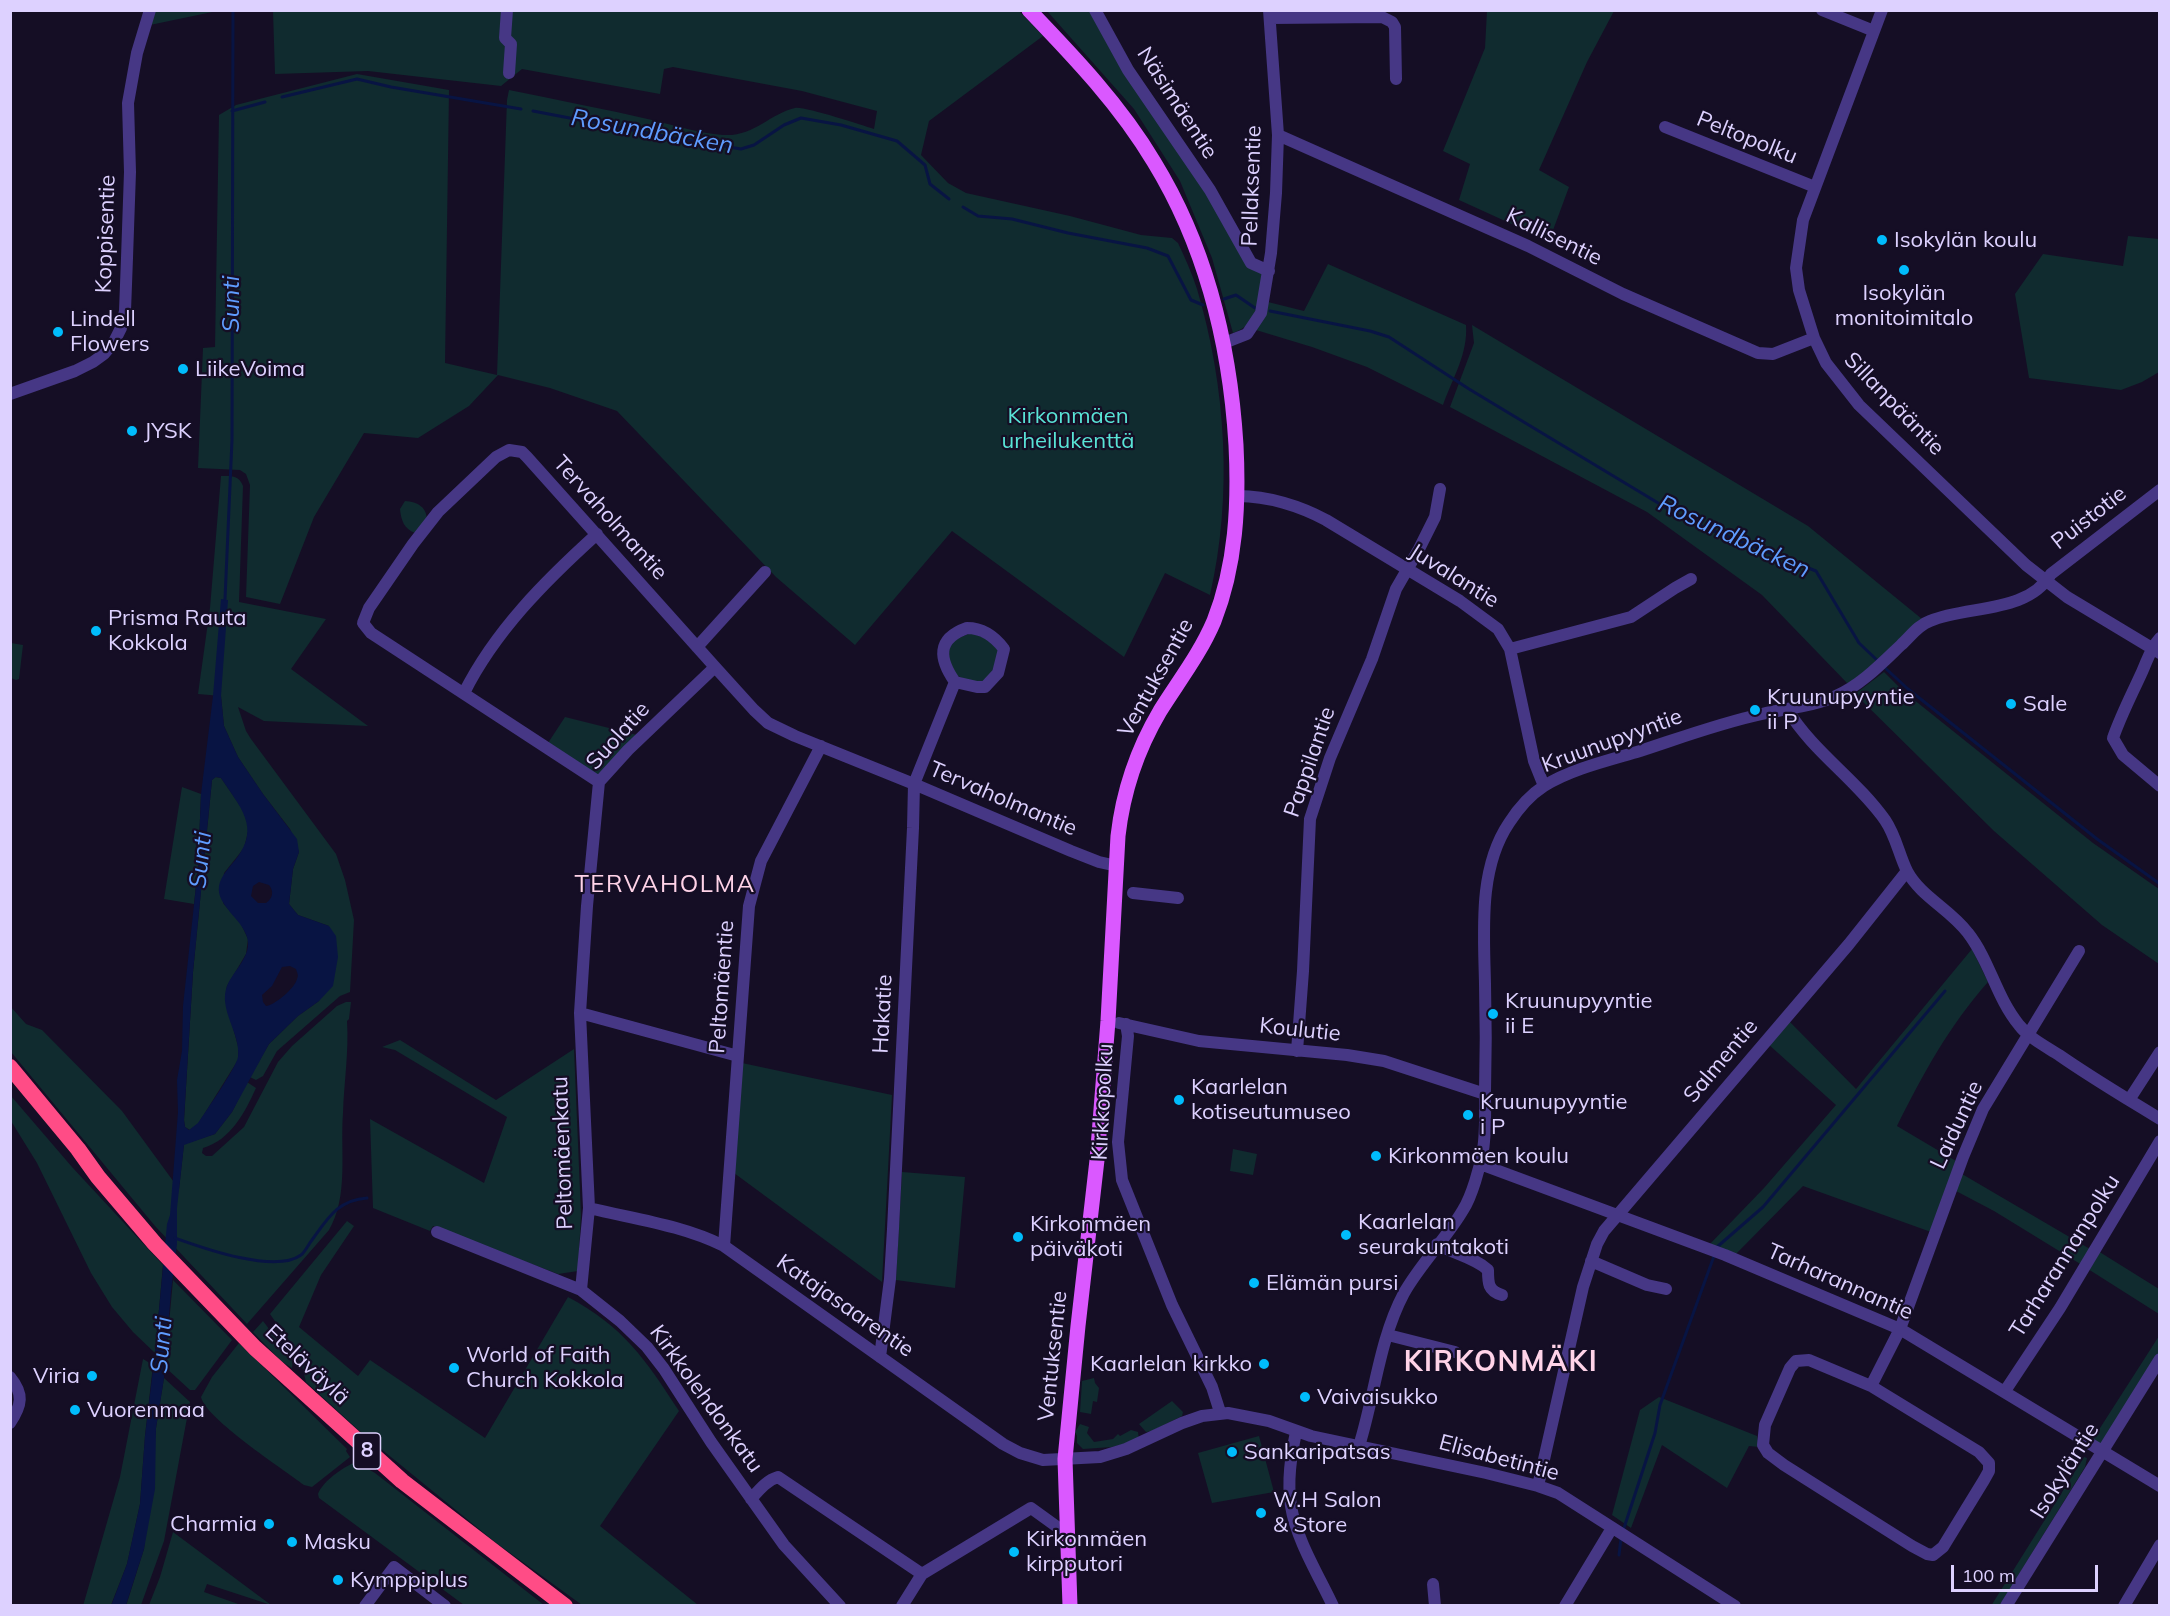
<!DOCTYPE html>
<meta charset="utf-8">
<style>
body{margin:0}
#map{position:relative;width:2170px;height:1616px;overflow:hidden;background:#150e25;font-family:Mulish,sans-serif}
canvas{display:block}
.frame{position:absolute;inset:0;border:12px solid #ddd1ff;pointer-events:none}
.scale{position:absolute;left:1951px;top:1565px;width:147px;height:27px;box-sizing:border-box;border:3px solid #ddd1ff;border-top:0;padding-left:8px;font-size:18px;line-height:21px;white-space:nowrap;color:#ddd1ff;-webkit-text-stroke:4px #150e25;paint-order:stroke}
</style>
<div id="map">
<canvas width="2170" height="1616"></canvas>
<div class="frame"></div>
<div class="scale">100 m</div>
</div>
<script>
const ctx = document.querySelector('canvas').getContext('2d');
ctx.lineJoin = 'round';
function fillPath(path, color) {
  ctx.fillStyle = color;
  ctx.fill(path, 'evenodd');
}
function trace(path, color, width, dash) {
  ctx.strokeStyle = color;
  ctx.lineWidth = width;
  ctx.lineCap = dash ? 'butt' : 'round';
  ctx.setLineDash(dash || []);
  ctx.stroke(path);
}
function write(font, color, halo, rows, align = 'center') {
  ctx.font = font + ' Mulish,sans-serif';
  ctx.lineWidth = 4.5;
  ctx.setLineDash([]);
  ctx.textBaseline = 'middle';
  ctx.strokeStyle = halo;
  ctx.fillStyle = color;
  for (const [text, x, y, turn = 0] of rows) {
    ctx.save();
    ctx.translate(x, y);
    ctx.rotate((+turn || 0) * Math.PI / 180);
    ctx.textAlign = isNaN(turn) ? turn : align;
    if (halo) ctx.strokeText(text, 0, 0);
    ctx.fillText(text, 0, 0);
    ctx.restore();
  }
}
fillPath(new Path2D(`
 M1018,10L1043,36L929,121L921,155L948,183L966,193L1070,216L1141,235L1172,238L1178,243C1185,258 1192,273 1197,289C1226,386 1233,496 1210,595L1165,573L1124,657L952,531L855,645L776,577L617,411L550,388L498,375L469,406L418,438L364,433L314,517L280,604L246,597L250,485L246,474L240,470L198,468L203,348L215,347L219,115L236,105L357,74L449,90L445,363L497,375L507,100L509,90C557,100 605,109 652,120C676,126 699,133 723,135C754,137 769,114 795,108C804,106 861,125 874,129L877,111L802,91L673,67L664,69L660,94L522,69L501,86L368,71L275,74L273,11Z
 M155,11H217L150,25Z
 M1047,11H1091L1265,274C1261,298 1260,324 1233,333L1212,258L1180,181L1134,109Z
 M1487,11H1614L1587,62L1539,170L1569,187L1549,241L1459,200L1470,164L1443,151L1485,48Z
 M2128,236L2159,239V372L2142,382L2121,390L2029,378L2015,294L2043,254L2123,266Z
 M1328,264L1466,325C1468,354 1453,377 1443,405L1367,367L1312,347L1256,330L1268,302L1304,311Z
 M1472,325L1808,526L1922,619L1871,667L1848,684L1762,595L1647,512L1450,407L1474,343Z
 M221,476C231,476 239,475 243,486L239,602L326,619L291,669L368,726L264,721L238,707L246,731L251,739L336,854L345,880L354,920L350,992L340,996L277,1051L263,1076L256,1080L250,1077L269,1044L298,1016L319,1001L329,926L298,915L289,904L293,869L299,852L290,829L263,794L238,757L224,726L221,696L198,694L210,608Z
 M405,501C418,502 427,507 427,521L415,533C404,529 401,520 400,509Z
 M971,633L988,639L999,651L991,677L984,683C956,679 949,676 947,647L956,639Z
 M11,643L23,645L19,679L16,680L11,678Z
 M1884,672L1903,691L2093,843L2159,889V964L2102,925L1994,831L1855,694Z
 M565,717L637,735L598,775L548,743Z
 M215,777L221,778L243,810L249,828L244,848L224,873L223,903L241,924L248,939L246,954L227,986L225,999L238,1046V1060L198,1124L190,1130L185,1127L184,1120L193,972L212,780Z
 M182,787L201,794L198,868L194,904L164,899Z
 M1972,949L1988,982C1949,1026 1923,1074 1897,1126L1956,1161L1931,1232L1803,1186L1735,1255L1709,1245L1764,1188L1836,1105L1768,1044L1788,1020L1856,1089Z
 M346,1002H351L349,1019L347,1021C349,1052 344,1082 343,1113C340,1151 349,1196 329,1230L247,1324L155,1226L11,1052L10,1006L26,1024L42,1030L122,1111L179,1189L184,1144L215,1134L232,1112L247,1082L256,1088C245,1112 231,1140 203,1148L202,1153L206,1156H212L244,1127L278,1062L292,1046L337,1006Z
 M400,1040L496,1100L574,1049L581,1215L578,1271L558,1274L433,1226L430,1231L373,1208L370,1119L484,1183L507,1117L395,1050L382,1047Z
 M742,1063L892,1095L882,1282L734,1173Z
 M11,1096L72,1167L163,1265L155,1353L133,1332L112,1307L91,1273L37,1163L11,1121Z
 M1233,1149L1257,1154L1253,1175L1230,1171Z
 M902,1172L965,1177L955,1288L896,1280Z
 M1962,1174L2090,1249L2082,1265L1994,1211L1956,1191Z
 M347,1221L354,1226L321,1275L299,1327L358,1376L370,1360L485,1438L568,1297C623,1326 646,1360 679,1411L600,1526L698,1605H582L495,1542L364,1435L306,1382L302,1366L294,1349L270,1314Z
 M2098,1251L2159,1289V1314L2088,1269Z
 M173,1280L232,1340L195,1390H190L165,1367Z
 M263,1321L293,1360L292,1368L281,1361L253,1332Z
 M2159,1336V1352L2102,1445L2093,1439Z
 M239,1343L347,1449L346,1451L350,1457L312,1487L304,1485C283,1469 206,1419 201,1397L212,1377Z
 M143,1359L153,1365L145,1436L140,1504L127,1564L111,1605L83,1606L120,1477Z
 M164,1378L190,1402L164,1541L141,1605L126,1606L144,1549L156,1428Z
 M1094,1378L1095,1383L1099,1388L1097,1402L1093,1401L1091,1414L1080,1412L1082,1381Z
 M1659,1397L1757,1436L1759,1447L1749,1446L1727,1488L1662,1445L1631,1528L1612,1515L1640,1410Z
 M1172,1401L1183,1412L1182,1416L1152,1431L1146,1432L1139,1424Z
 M1080,1424L1089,1427L1087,1433L1094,1442L1113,1439L1118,1434L1120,1436L1131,1430L1138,1432L1139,1440L1112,1447L1083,1449L1077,1443V1436L1075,1432Z
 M1259,1436L1274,1492L1212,1503L1198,1453Z
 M2084,1457L2087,1458L2085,1467L2000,1605L1991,1606Z
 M356,1462L375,1473L544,1605H464L319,1498L318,1494C323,1481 343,1467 356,1462Z
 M173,1532L271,1605L207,1584L204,1592L241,1605H149L160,1577Z`), '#102b2f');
fillPath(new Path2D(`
 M221,599L228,600L221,696L224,726L238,757L263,794L297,839L299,852L293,869L289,904L298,915L329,926L336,936L338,957L333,986L319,1001L298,1016L269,1044L232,1112L215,1134L184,1145L177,1208V1244L171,1291L164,1378L156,1428L155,1489L144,1549L126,1605L111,1606L127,1564L140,1504L145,1436L155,1353L167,1224L170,1215L178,1112L177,1080L182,1051L183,1006L198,868L201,794L213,696ZM216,777L221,778C240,807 261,827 236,859C230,867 221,875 219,886C216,905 242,919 247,937C253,955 233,971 227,986C218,1010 241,1033 238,1057C236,1068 206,1111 198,1123L189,1130L185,1127L184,1120L193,972L212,780ZM259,882L269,885C274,891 273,898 266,903H258L251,896L253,886ZM290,966L296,969C297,973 299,975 297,979C295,988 275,1005 266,1006L263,1002L262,995L272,986L282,967Z`), '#081443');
trace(new Path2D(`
 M282,97L357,79L391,87L521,109
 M232,111L265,102
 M533,111L669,137L741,149L754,145L784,125L801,118L841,125L897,141L925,165L930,184L949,199
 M963,207L978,216L1012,219L1068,233L1147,248L1168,256L1191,300L1203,305
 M1224,299L1236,295L1255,308
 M1270,311L1370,331L1389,337L1469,389L1688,521L1816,571L1859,643L1878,661
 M225,599L232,440L233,10
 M1883,666L1908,689L2097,839L2160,884
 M175,1238C203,1248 275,1274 301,1255C305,1252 308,1245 312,1240C328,1218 338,1200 367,1198
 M1717,1247L1763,1207L1945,991
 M1623,1531L1655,1433L1660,1405L1714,1256
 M1619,1555L1621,1538`), '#081443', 3);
trace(new Path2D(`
 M507,10L505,38L511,44L509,73
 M1095,10L1128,70L1210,190L1251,263L1269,271
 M1822,10L1874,31
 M1882,10L1803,220L1796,268L1799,290L1814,338L1826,363L1859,405L2026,565L2067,597L2160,653
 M1270,18L1382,17L1392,22L1395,27L1396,79
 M1665,127L1815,187
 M1278,135L1528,246L1623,294L1758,353L1773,354L1814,338
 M1224,343L1247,334L1261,313L1271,253L1276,193L1278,135L1269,10
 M10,394L75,371L93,362L104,354L114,342L121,328L125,311L127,258L130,172L128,103L137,53L150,10
 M1238,496C1268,496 1300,506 1326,520L1460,601L1498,629L1510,649L1534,761L1544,786
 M967,628C983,628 995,637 1004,649L998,673L985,687H977L955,682C939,659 936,639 967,628Z
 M2160,638C2150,649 2148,659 2142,672C2132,694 2121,715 2113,738L2123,755L2160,786
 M697,647L765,572
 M1510,649L1631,617L1675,588L1691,579
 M464,693C495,631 545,581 597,534
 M599,782L371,633L363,623L369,608L413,544L438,512L496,457L509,450L522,452L527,457L715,667L754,710L768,723L795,736L914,784L1071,851L1099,862L1117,866
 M1907,871C1921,897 1950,909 1968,933C1990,961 1996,997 2019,1025C2029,1038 2045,1046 2059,1055C2092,1078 2126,1098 2160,1119
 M1133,893L1178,898
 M580,1013L738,1056
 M1119,1023L1199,1041L1347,1055L1384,1061L1485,1094
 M1126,1024L1128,1036L1118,1142L1122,1180L1172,1305L1212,1387L1220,1412
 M1297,1051L1303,971L1310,819L1330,758L1372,659L1396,589L1419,549L1435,517L1440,489
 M2129,1100L2160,1052
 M1480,1164L1725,1255L1900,1329L2160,1486
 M589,1208C634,1219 682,1225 724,1246L1003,1444L1020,1453L1043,1460L1100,1457L1126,1449L1182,1423L1202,1416L1228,1413L1269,1421L1311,1436L1486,1473L1538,1486L1558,1493L1735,1606
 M437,1232L581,1290L620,1321L647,1347L664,1369L711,1442L784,1545L840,1606
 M1437,1244C1453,1254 1474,1257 1488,1270C1488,1283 1488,1291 1502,1295
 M724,1246L749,906L761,861L821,746
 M1591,1261L1647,1285L1666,1289
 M581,1290L589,1208L580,1013L587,906L599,782L628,750L715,667
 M1388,1335L1455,1352
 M880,1357L890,1279L893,1229L913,828L914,784L955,682
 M10,1377C24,1394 22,1405 10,1423
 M1871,1386L1809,1360L1796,1361L1790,1368L1765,1425L1763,1445L1768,1453L1784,1465L1912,1546L1927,1554L1933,1555L1943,1547L1984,1480L1989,1471V1463L1979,1452L1871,1386L1900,1329L1963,1157L1983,1109L2079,951
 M2005,1391L2060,1308L2160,1141
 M1296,1432C1291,1456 1287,1481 1291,1506C1296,1539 1319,1576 1333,1606
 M1359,1446C1375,1395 1379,1340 1404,1293C1421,1263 1446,1239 1463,1210C1472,1196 1480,1167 1483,1150C1486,1131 1485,1112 1485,1092C1486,1056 1486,1020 1485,984C1484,932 1478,869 1509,823C1518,809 1530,795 1544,786C1571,769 1610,760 1640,751C1680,738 1720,723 1762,714C1786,708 1812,707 1836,696C1861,685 1881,664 1901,645C1910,637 1918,625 1930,621C1968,605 2027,614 2051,574L2160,490
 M1538,1486L1583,1287L1597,1244L1604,1231L1849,944L1907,871C1899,855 1896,836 1885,820C1856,779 1813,752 1787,709
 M751,1499C759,1490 767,1480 778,1477L922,1574
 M1433,1584L1435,1606
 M365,1606L394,1567L445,1606
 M902,1606L922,1574L1031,1508L1067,1534
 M1565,1606L1612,1528
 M2006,1606L2160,1359
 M2124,1606L2160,1545`), '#463785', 12);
trace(new Path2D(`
 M1029,10C1075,58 1120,105 1154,162C1206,247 1230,346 1236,445C1239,505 1236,565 1214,621C1200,654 1178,682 1160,711C1137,750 1123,792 1118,836L1108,1021L1097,1160L1078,1326L1065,1459L1070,1606`), '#da58ff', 15);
trace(new Path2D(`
 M10,1067L78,1149L98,1177L155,1244L255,1348L402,1481L565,1606`), '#ff4c86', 16);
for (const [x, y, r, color] of [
 [1882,240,6,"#00bcfc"],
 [1904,270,6,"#00bcfc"],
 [58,332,6,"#00bcfc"],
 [183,369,6,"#00bcfc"],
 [132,431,6,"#00bcfc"],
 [96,631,6,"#00bcfc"],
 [2011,704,6,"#00bcfc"],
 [1755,710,6,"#00bcfc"],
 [1493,1014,6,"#00bcfc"],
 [1179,1100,6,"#00bcfc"],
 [1468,1115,6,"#00bcfc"],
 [1376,1156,6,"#00bcfc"],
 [1346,1235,6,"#00bcfc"],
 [1018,1237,6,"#00bcfc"],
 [1254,1283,6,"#00bcfc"],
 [1264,1364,6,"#00bcfc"],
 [454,1368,6,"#00bcfc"],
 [92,1376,6,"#00bcfc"],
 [1305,1397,6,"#00bcfc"],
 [75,1410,6,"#00bcfc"],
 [1232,1452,6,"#00bcfc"],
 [1261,1513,6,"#00bcfc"],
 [269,1524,6,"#00bcfc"],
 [292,1542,6,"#00bcfc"],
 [1014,1552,6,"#00bcfc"],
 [338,1580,6,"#00bcfc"]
]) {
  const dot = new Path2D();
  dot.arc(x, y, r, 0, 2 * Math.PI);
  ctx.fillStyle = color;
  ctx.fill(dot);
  trace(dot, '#150e25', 2);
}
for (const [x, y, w] of [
 [367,1451,27]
]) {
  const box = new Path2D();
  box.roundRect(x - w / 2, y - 18, w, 36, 4.5);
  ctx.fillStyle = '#150e25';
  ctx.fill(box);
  trace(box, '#ddd1ff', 1.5);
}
write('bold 21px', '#ddd1ff', null, [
 ["8",367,1451]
]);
write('22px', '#ddd1ff', '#150e25', [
 ["Näsimäentie",1177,103,57],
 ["Peltopolku",1747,138,22],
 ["Pellaksentie",1252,186,-88],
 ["Koppisentie",106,234,-88],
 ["Kallisentie",1554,237,26],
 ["Sillanpääntie",1894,404,46],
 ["Tervaholmantie",610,518,48],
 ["Puistotie",2089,518,-38],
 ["Juvalantie",1454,576,32],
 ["Ventuksentie",1156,678,-61],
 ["Suolatie",618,736,-48],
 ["Kruunupyyntie",1612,741,-20],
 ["Pappilantie",1310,762,-71],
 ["Tervaholmantie",1003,799,23],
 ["Peltomäentie",722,987,-86],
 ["Hakatie",883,1014,-87],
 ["Koulutie",1300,1030,6],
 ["Salmentie",1721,1061,-50],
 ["Kirkkopolku",1103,1102,-87],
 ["Laiduntie",1957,1125,-65],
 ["Peltomäenkatu",563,1153,-92],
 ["Tarharannanpolku",2065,1256,-58],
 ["Tarharannantie",1840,1282,24],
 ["Katajasaarentie",845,1306,35],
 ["Ventuksentie",1053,1356,-84],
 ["Eteläväylä",307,1365,43],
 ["Kirkkolehdonkatu",706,1399,54],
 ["Elisabetintie",1499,1458,15],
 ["Isokyläntie",2065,1471,-58]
]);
write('22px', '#ddd1ff', '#150e25', [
 ["Isokylän koulu",1894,240],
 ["Isokylän",1904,293,"center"],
 ["monitoimitalo",1904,318,"center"],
 ["Lindell",70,319],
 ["Flowers",70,344],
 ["LiikeVoima",195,369],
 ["JYSK",144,431],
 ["Prisma Rauta",108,618],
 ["Kokkola",108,643],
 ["Kruunupyyntie",1767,697],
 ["ii P",1767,722],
 ["Sale",2023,704],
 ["Kruunupyyntie",1505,1001],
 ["ii E",1505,1026],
 ["Kaarlelan",1191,1087],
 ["kotiseutumuseo",1191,1112],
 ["Kruunupyyntie",1480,1102],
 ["i P",1480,1127],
 ["Kirkonmäen koulu",1388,1156],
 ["Kaarlelan",1358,1222],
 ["seurakuntakoti",1358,1247],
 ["Kirkonmäen",1030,1224],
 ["päiväkoti",1030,1249],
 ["Elämän pursi",1266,1283],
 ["World of Faith",466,1355],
 ["Church Kokkola",466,1380],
 ["Kaarlelan kirkko",1252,1364,"right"],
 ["Viria",80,1376,"right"],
 ["Vaivaisukko",1317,1397],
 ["Vuorenmaa",87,1410],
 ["Sankaripatsas",1244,1452],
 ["W.H Salon",1273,1500],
 ["& Store",1273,1525],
 ["Charmia",257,1524,"right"],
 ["Kirkonmäen",1026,1539],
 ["kirpputori",1026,1564],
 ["Masku",304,1542],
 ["Kymppiplus",350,1580]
], 'left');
write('22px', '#59e3d6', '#150e25', [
 ["Kirkonmäen",1068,416],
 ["urheilukenttä",1068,441]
]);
write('italic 24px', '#5f9cff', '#150e25', [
 ["Rosundbäcken",652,132,10],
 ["Sunti",232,304,-90],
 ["Rosundbäcken",1734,537,25],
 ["Sunti",201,860,-84],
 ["Sunti",162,1345,-85]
]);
ctx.letterSpacing = '1.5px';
write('24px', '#ffd3e8', '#150e25', [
 ["TERVAHOLMA",665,885]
]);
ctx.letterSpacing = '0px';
ctx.letterSpacing = '1.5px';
write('bold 28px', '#ffd3e8', '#150e25', [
 ["KIRKONMÄKI",1501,1363]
]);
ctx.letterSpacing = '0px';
</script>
